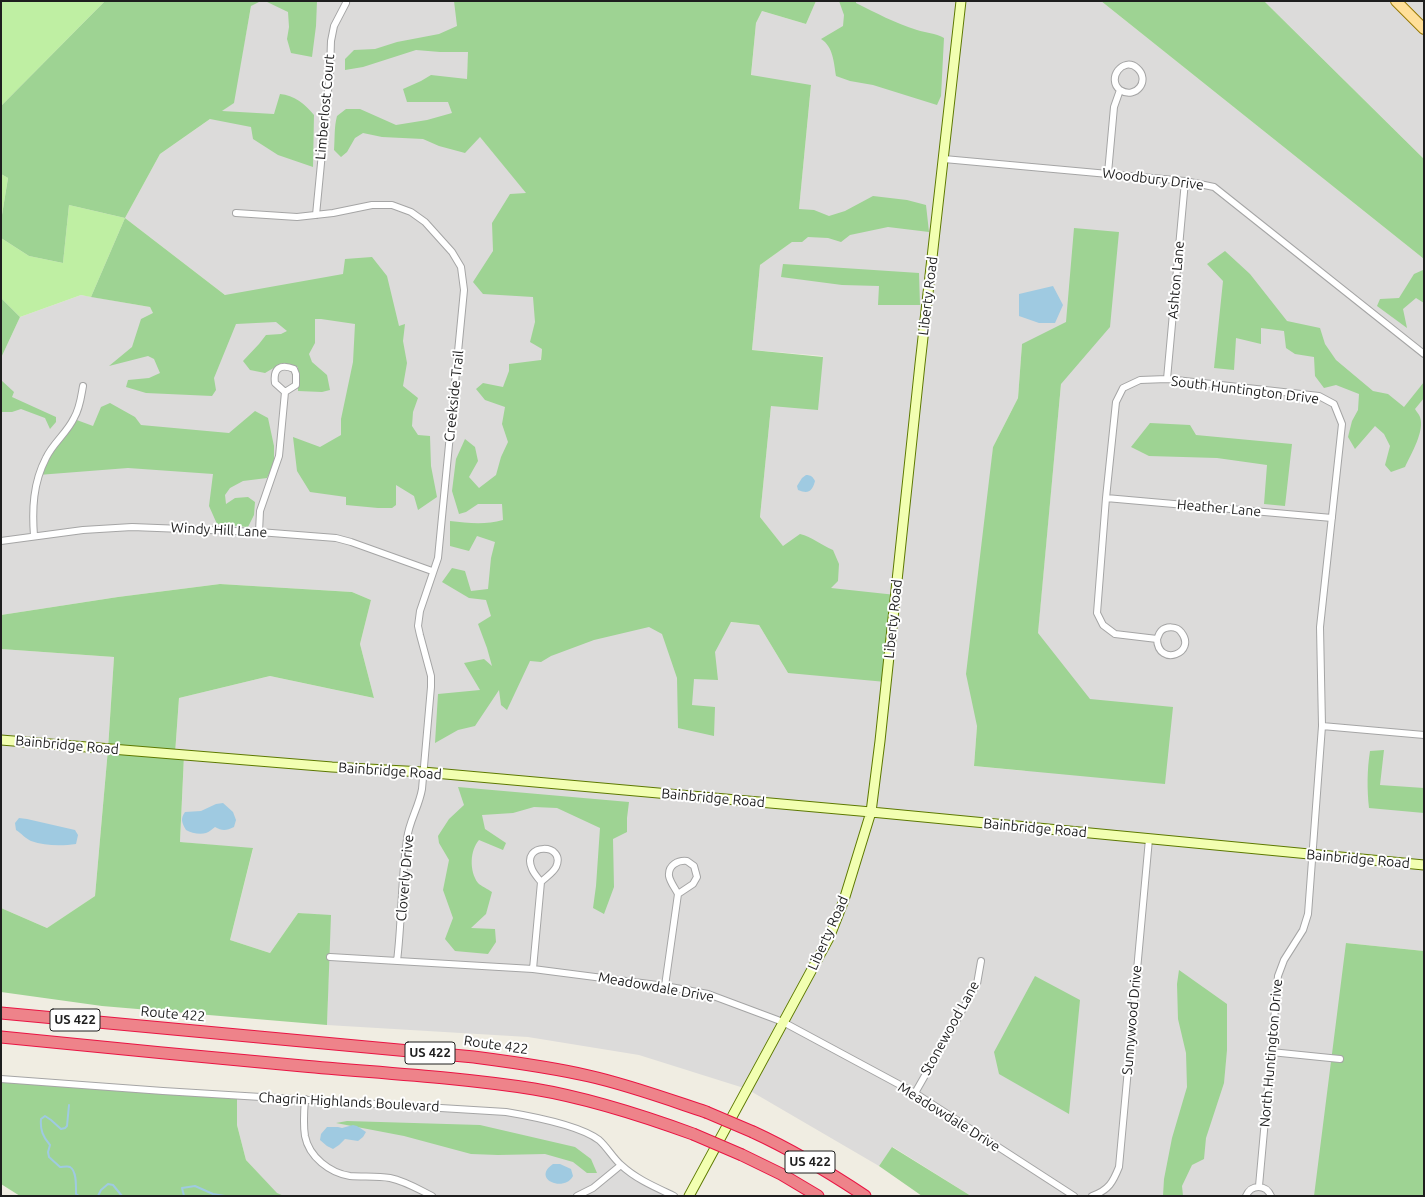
<!DOCTYPE html>
<style>
body{margin:0}
#map{position:relative;width:1425px;height:1197px;overflow:hidden;background:#f0ede2;font-family:Ubuntu,sans-serif}
canvas{display:block}
.frame{position:absolute;inset:0;border:2px solid #1e1e1e;pointer-events:none}
</style>
<div id="map">
<canvas width="1425" height="1197"></canvas>
<div class="frame"></div>
</div>
<script>
const ctx = document.querySelector('canvas').getContext('2d');
ctx.lineJoin = 'round';
function fillPath(path, color) {
  ctx.fillStyle = color;
  ctx.fill(path, 'evenodd');
}
function trace(path, color, width, dash) {
  ctx.strokeStyle = color;
  ctx.lineWidth = width;
  ctx.lineCap = dash ? 'butt' : 'round';
  ctx.setLineDash(dash || []);
  ctx.stroke(path);
}
function write(font, color, halo, rows, align = 'center') {
  ctx.font = font + ' Ubuntu,sans-serif';
  ctx.lineWidth = 4;
  ctx.setLineDash([]);
  ctx.textBaseline = 'middle';
  ctx.strokeStyle = halo;
  ctx.fillStyle = color;
  for (const [text, x, y, turn = 0] of rows) {
    ctx.save();
    ctx.translate(x, y);
    ctx.rotate((+turn || 0) * Math.PI / 180);
    ctx.textAlign = isNaN(turn) ? turn : align;
    if (halo) ctx.strokeText(text, 0, 0);
    ctx.fillText(text, 0, 0);
    ctx.restore();
  }
}
fillPath(new Path2D(`
 M252,1H470L466,120L527,193L544,333L511,600L759,625L788,673L815,587L760,517L771,406L823,356L752,350L760,265L796,239L811,86L751,76L756,23L762,11L806,24L816,1H1101L1424,259V951L1346,943L1424,1196H971L893,1147L879,1166L747,1089L639,1055L528,1037L327,1025L330,916L298,913L270,953L230,940L253,849L180,842L184,755L175,754L179,698L270,676L374,698L360,644L371,600L352,592L220,584L118,597L1,615V358L20,317L81,295L150,307L184,373L225,295L125,218L160,154L233,103ZM1022,344L1061,384L1025,771L974,766L977,726L993,447L1018,398Z
 M1264,1H1424V159Z
 M1,649L114,657L108,749L95,896L47,928L1,908Z
 M237,1096L506,1112L589,1134L621,1165L674,1196H284L277,1194L246,1160L237,1125Z`), '#dcdbda');
fillPath(new Path2D(`
 M1,1H105L1,106Z
 M1,174L8,178L1,221Z
 M69,205L125,218L91,297L81,295L20,317L1,298V238L29,256L63,263Z`), '#bfefa3');
fillPath(new Path2D(`
 M105,1H261L251,6L234,103L222,111L274,114L280,94C294,95 305,104 314,115L313,167L278,155L253,139L251,127L210,119L160,154L125,218L225,295L343,274L345,259L372,257L387,276L399,326L405,324L403,341L407,363L403,386L418,398L413,412L412,426L418,435L430,436L431,466L437,497L418,510L414,496L396,485V505L392,508H378L346,505V497L310,492L297,471L293,437L320,447L341,435V419L353,362L355,324L321,319H315V343L309,354L312,362L327,375L330,390L322,392L298,391V367L282,363L265,373L250,370L243,361L259,344L266,335L281,334L287,331L276,322L236,324L214,378L216,390L212,396L146,393L126,387L128,380L149,378L160,373L154,359L148,356L109,366L132,347L141,319L153,313L150,307L91,297L125,218L69,205L63,263L29,256L1,238V221L8,178L1,174V106Z
 M265,1H317L316,26L312,57L291,53L287,39L289,27L288,12Z
 M454,1H816L806,24L762,11L756,23L751,75L811,85L799,209L814,210L829,216L845,211L873,196L907,200L926,205L929,232L888,227L850,235L841,242L828,238L808,237L802,242H792L760,265L752,350L823,357L818,410L771,406L760,517L783,546L800,534C812,537 821,545 833,550L839,564L838,581L831,588L896,595L886,682L788,673L759,625L731,622L715,652L718,680L694,679L692,705L715,707L714,736L678,728L677,678L662,634L649,627L594,640L551,656L541,662L530,661L507,710L501,705L499,690L475,726L458,730L435,743L438,694L480,690L464,663L484,659L492,666L487,648L478,624L491,616L486,600L469,598L442,582L452,568L465,571L471,591L488,589L491,558L495,542L477,536L469,551L450,546V521C468,523 485,525 503,520L502,504H478L466,512L459,514L452,491L456,459L465,439L475,447L478,461L469,477L479,488L496,475L501,457L508,442L502,424L505,407L485,400L476,389L483,383L503,387L509,371V364L541,360L542,349L530,342L535,322L533,297L483,294L473,282L493,251L492,223L510,194L526,193L480,137L465,153L439,146L423,139L382,137L363,133L355,138L347,152L341,157L334,150C335,138 334,127 337,116L346,109H360L396,125L427,120L452,113L448,102H407L403,89L421,81L431,75L467,79L468,52H440L416,50L363,67L345,70V59L354,50L375,49L397,42L439,34L457,26Z
 M839,1H856V3C876,13 895,23 917,30C926,33 935,33 944,38L941,96L937,105L873,85L850,81L836,76C834,63 833,46 821,39L843,26L844,15Z
 M1101,1H1264L1424,159V259Z
 M1074,228L1119,232L1110,327L1061,384L1038,633L1090,699L1173,707L1165,784L974,766L977,726L966,674L993,447L1018,398L1022,344L1066,322Z
 M1225,251L1250,274L1287,321L1320,328L1325,344L1336,360L1373,391L1388,394L1404,407L1424,382V398L1415,409C1416,411 1419,414 1420,417C1425,431 1411,454 1405,467L1391,472L1385,465L1390,446L1384,434L1375,426L1355,449L1348,437L1352,421L1358,410L1359,394L1336,385L1324,388L1315,376L1314,357L1295,354L1286,348L1284,331L1261,328V344L1236,338L1234,370L1214,368L1223,281L1207,264Z
 M783,264L919,273L920,305H878L879,286L842,285L781,277Z
 M1423,270L1424,271V303L1416,298L1403,309L1407,328L1377,306L1380,299L1399,298L1414,274Z
 M1,298L20,317L1,358Z
 M1,380L14,392L12,397L56,417V422L50,429L45,418L21,409L12,412H1Z
 M110,403L135,417L141,425L229,433L255,411L268,418L274,446V463L267,478L243,481L230,488L225,495L226,504L235,498L248,497L255,502L254,515L248,527L217,524L209,506L213,474L128,468L38,475L46,457L74,419L93,426L101,407Z
 M1150,423L1190,425L1196,435L1292,444L1285,506L1264,504L1267,465L1217,458L1149,456L1131,447Z
 M220,584L352,592L371,600L360,644L374,698L270,676L179,698L175,754L184,755L180,842L253,848L230,940L270,953L298,913L331,915L327,1025L102,1006L1,992V908L47,928L95,896L108,749L114,657L1,649V615L118,597Z
 M1384,750L1380,785L1424,788V813L1369,808C1367,789 1367,770 1370,751Z
 M458,787L629,802L627,818V832L613,839L614,887L604,914L593,908L596,886L600,828L557,808L534,807L513,813L482,815L485,829L506,843L503,850L479,840C470,850 469,871 478,883C481,886 488,889 492,892L486,914L471,928L495,929L496,942L488,954L455,951L445,939L453,918L443,890L449,860L439,843L438,836L449,819L464,805Z
 M1346,943L1424,951V1196H1314Z
 M1179,970L1227,1004V1050L1224,1083L1206,1138L1204,1159L1192,1165L1182,1186L1183,1196H1163L1164,1179L1172,1138L1187,1087L1186,1053L1178,1019L1177,984Z
 M1035,976L1080,1000L1069,1114L999,1074L994,1052Z
 M1,1079L237,1096V1125L246,1160L277,1193L284,1196H20L1,1184Z
 M347,1121L480,1125L575,1147L591,1159L597,1173H587L573,1162L545,1154L498,1155L471,1154L404,1136L336,1123Z
 M892,1147L971,1196H922L879,1166Z`), '#9ed393');
fillPath(new Path2D(`
 M1053,286L1063,305L1055,323H1039L1019,316V294Z
 M806,475C811,475 813,477 815,481C812,492 808,494 798,490L797,486L802,478Z
 M223,803L233,812L236,820L234,827C226,831 222,831 215,827C212,829 209,832 206,833C200,835 191,833 186,830C182,823 180,819 185,812L201,811L216,804Z
 M19,818L27,819L75,830L78,835L76,844C62,846 45,846 31,841C26,839 21,833 16,830L15,823Z
 M353,1125L357,1126L366,1132L363,1137L358,1141L345,1139L339,1145L333,1149L327,1146L320,1140L321,1134L327,1127H338L342,1128Z
 M553,1164H560L571,1169L573,1176C564,1193 531,1179 553,1164Z`), '#9fcae1');
trace(new Path2D(`
 M69,1105L67,1126L65,1128L61,1129L51,1120L45,1116L41,1119C40,1130 43,1137 50,1145L48,1152L49,1157L60,1167C63,1167 68,1166 70,1167C77,1171 76,1187 76,1194L79,1196
 M98,1196L101,1190L108,1184L113,1185L122,1196
 M184,1196L182,1188L195,1186L213,1194L225,1196
 M257,1196H259`), '#9fcae1', 2);
const street = new Path2D(`
 M944,159L1185,181L1214,187L1424,354
 M1108,173L1114,107L1120,90C1106,79 1123,56 1137,68C1151,80 1136,100 1120,90
 M236,213L297,217L333,213L372,205H392L411,212L425,222L452,252L461,267L464,290L438,558L420,611L418,626L420,635L431,676V687L422,789C419,807 409,821 407,839C401,879 402,921 397,961
 M316,215L330,70L331,41L334,26L346,3
 M1167,379L1185,181
 M1106,498L1332,518
 M259,532L260,511L279,456L285,392L275,383C273,369 280,363 294,369L296,374V385L285,392
 M34,536C32,509 33,483 46,458C53,443 67,433 74,418C80,408 81,397 83,386
 M1,541L83,530L132,527L259,532L336,538L351,542L432,571
 M1157,639C1158,668 1198,653 1181,632C1177,626 1166,626 1161,631C1159,633 1158,637 1157,639L1115,634L1103,625L1097,613L1106,498L1116,402L1123,388L1140,380L1167,379L1319,396L1334,404L1342,424L1320,627L1322,726L1308,914L1303,930L1284,960L1278,976L1259,1186
 M1322,726L1424,735
 M330,957L533,969L665,986L708,994L783,1022L915,1093L1074,1196
 M533,969L541,882C546,877 553,873 556,867C567,843 520,842 532,869C534,874 538,878 541,882
 M665,986L678,894L693,884L697,877L694,866L687,861C678,860 668,865 669,876C670,882 675,888 678,894
 M1271,1052L1340,1059
 M1,1079L163,1091L506,1112C530,1116 579,1125 599,1140C607,1147 613,1158 621,1165C636,1179 655,1187 674,1196
 M915,1093L977,984L981,961
 M305,1099C304,1111 303,1124 305,1136C309,1157 330,1173 350,1176C363,1177 377,1176 390,1178C405,1181 418,1189 432,1196
 M577,1196L593,1188L621,1165
 M1092,1196C1109,1190 1113,1182 1119,1167L1149,839
 M1246,1196C1251,1184 1266,1184 1271,1196`);
const secondary = new Path2D(`
 M1,740L332,767L423,772L871,812L1424,865
 M689,1196L829,938L844,900L871,812L880,741L920,364L961,1`);
const primary = new Path2D(`
 M1396,1L1424,29`);
const highway = new Path2D(`
 M1,1013L474,1057C512,1062 551,1067 589,1076C629,1085 667,1099 706,1112
 M1,1037C102,1047 202,1057 303,1066C380,1073 457,1077 534,1089C588,1098 641,1115 693,1134
 M753,1132C792,1150 829,1172 865,1196
 M742,1155L781,1174L818,1196`);
trace(street, '#a5a5a5', 8);
trace(secondary, '#5d7900', 11);
trace(primary, '#977700', 12);
trace(highway, '#e91443', 13);
trace(street, '#fff', 6);
trace(secondary, '#f2ffb1', 9);
trace(primary, '#ffdf98', 10);
trace(highway, '#ee838a', 11);
const highwayBridge = new Path2D(`
 M706,1112L753,1132
 M693,1134L742,1155`);
trace(highwayBridge, '#e91443', 13, []);
trace(highwayBridge, '#ee838a', 11);
for (const [x, y, w] of [
 [75,1020,50],
 [430,1053,50],
 [810,1162,50]
]) {
  const box = new Path2D();
  box.roundRect(x - w / 2, y - 11, w, 22, 3);
  ctx.fillStyle = '#fff';
  ctx.fill(box);
  trace(box, '#1e1e1e', 1);
}
write('bold 13px', '#1e1e1e', null, [
 ["US 422",75,1020],
 ["US 422",430,1053],
 ["US 422",810,1162]
]);
write('14px', '#1e1e1e', '#fff', [
 ["Limberlost Court",325,107,-85],
 ["Woodbury Drive",1153,179,7],
 ["Ashton Lane",1176,280,-85],
 ["Liberty Road",928,296,-83],
 ["South Huntington Drive",1245,390,7],
 ["Creekside Trail",454,396,-84],
 ["Heather Lane",1219,508,5],
 ["Windy Hill Lane",219,530,3],
 ["Liberty Road",893,619,-84],
 ["Bainbridge Road",67,745,5],
 ["Bainbridge Road",390,771,4],
 ["Bainbridge Road",713,798,5],
 ["Bainbridge Road",1035,828,5],
 ["Bainbridge Road",1358,859,5],
 ["Cloverly Drive",405,878,-85],
 ["Liberty Road",828,933,-66],
 ["Meadowdale Drive",656,987,10],
 ["Route 422",173,1014,5],
 ["Sunnywood Drive",1132,1020,-85],
 ["Stonewood Lane",950,1028,-61],
 ["Route 422",496,1045,8],
 ["North Huntington Drive",1271,1053,-85],
 ["Chagrin Highlands Boulevard",349,1102,3],
 ["Meadowdale Drive",949,1117,32]
]);
</script>
